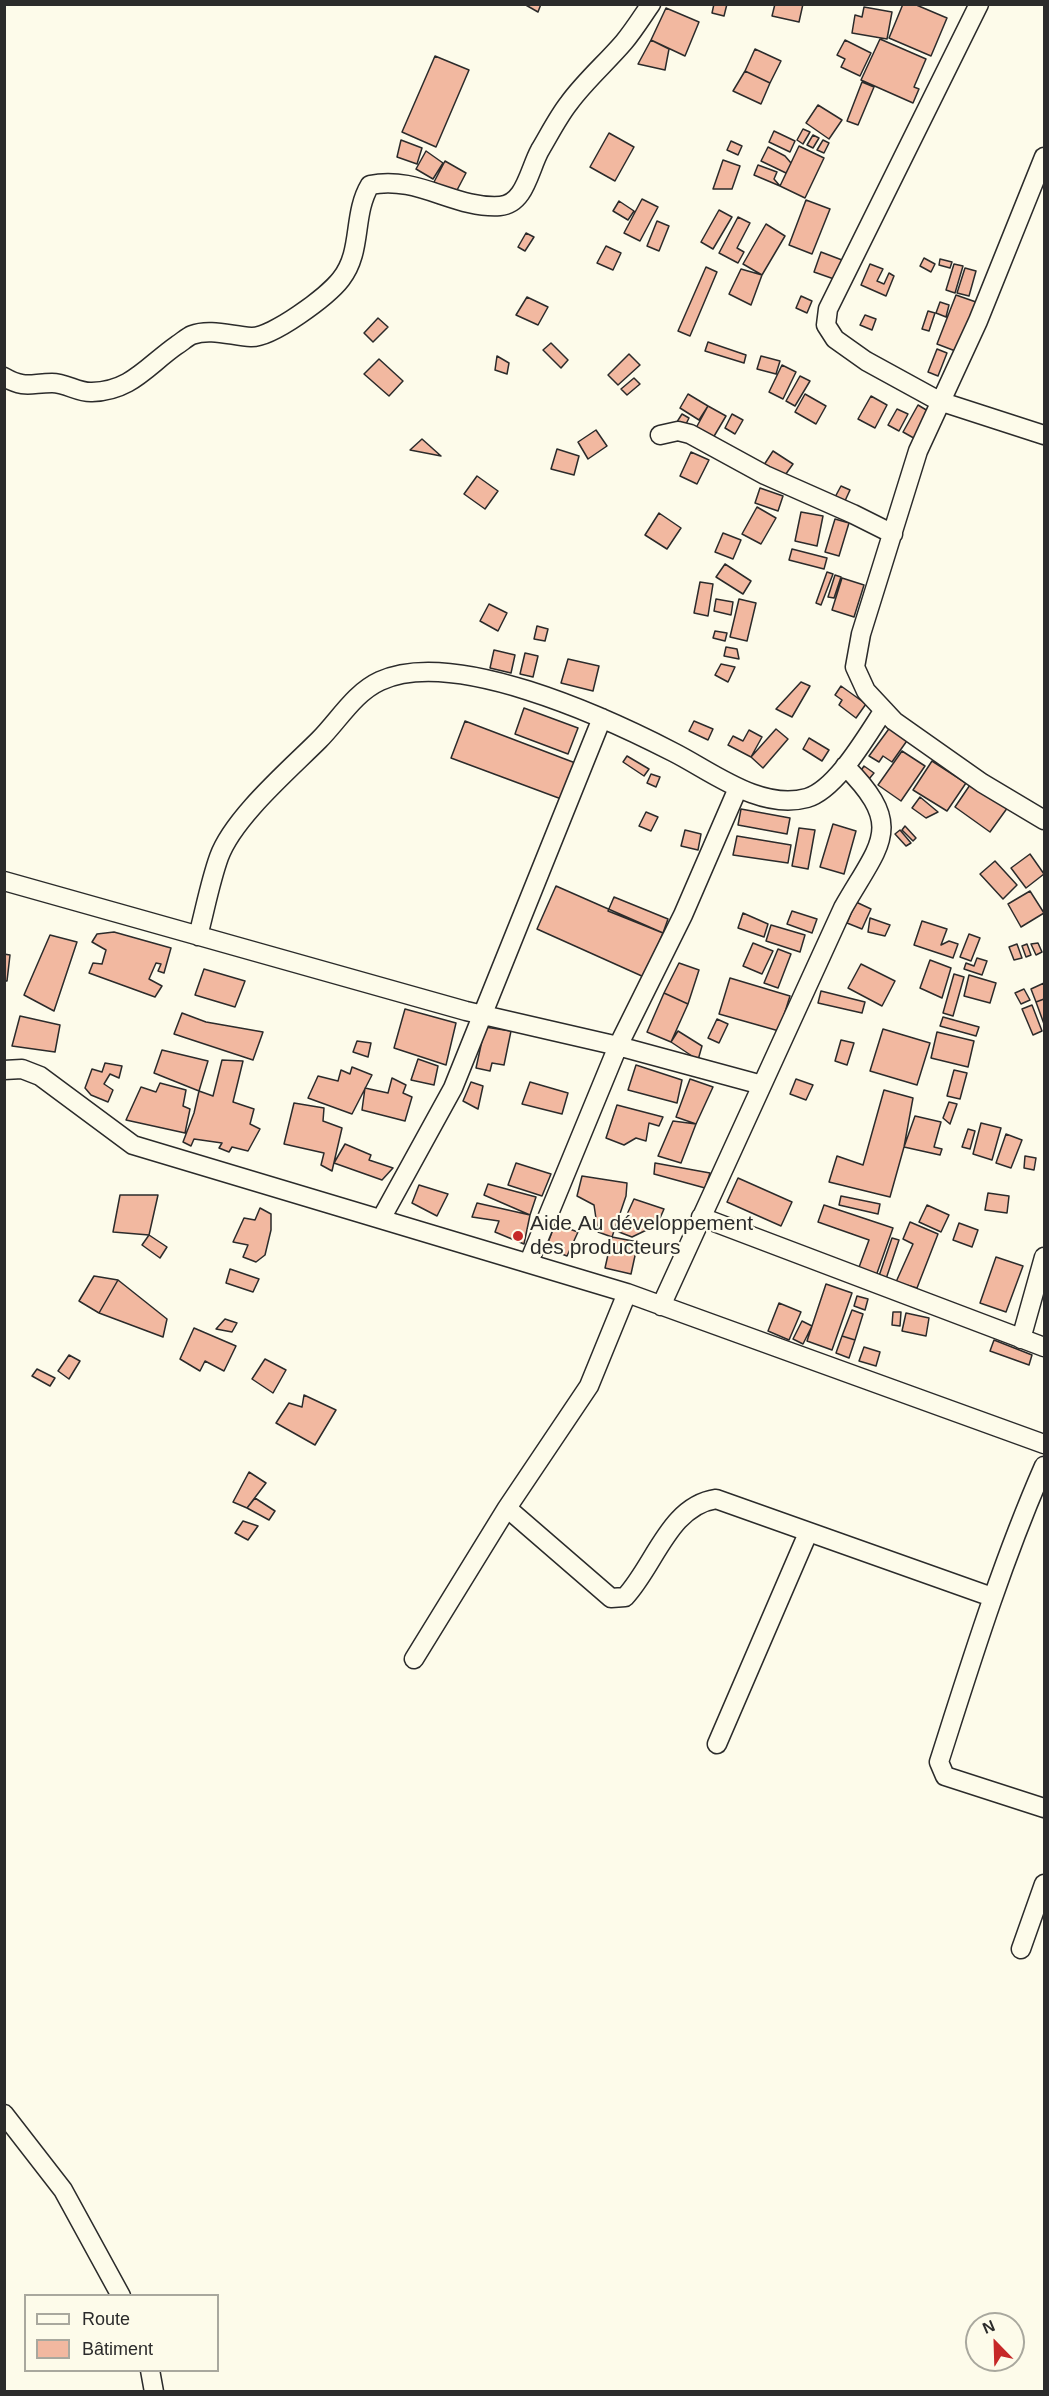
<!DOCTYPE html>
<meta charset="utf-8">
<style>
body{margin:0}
#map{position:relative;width:1049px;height:2396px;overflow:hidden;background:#fdfbea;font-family:Arial,sans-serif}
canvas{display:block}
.frame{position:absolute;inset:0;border:6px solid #2b2b2b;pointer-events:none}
.legend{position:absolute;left:24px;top:2294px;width:195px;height:78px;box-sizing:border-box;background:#fdfbea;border:2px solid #a9a89e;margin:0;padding:8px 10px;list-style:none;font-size:18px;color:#2b2b2b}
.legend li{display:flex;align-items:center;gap:12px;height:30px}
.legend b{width:30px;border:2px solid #a9a89e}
.north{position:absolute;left:965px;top:2312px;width:60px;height:60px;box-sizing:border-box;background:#fdfbea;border:2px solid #a9a89e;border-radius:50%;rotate:337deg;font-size:16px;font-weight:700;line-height:24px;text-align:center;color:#2b2b2b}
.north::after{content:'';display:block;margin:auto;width:21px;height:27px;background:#c62828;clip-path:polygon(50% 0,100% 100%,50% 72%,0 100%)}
</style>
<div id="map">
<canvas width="1049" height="2396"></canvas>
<div class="frame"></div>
<ul class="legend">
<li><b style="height:8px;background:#fdfbea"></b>Route</li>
<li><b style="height:16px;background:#f2b8a0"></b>Bâtiment</li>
</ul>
<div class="north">N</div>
</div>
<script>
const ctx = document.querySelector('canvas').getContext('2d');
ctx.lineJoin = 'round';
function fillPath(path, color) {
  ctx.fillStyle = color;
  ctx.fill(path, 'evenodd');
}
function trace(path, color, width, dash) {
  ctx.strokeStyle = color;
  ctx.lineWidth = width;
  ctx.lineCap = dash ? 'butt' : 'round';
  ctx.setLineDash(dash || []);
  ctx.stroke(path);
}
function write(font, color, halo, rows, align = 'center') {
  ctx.font = font + ' Arial,sans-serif';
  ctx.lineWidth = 4.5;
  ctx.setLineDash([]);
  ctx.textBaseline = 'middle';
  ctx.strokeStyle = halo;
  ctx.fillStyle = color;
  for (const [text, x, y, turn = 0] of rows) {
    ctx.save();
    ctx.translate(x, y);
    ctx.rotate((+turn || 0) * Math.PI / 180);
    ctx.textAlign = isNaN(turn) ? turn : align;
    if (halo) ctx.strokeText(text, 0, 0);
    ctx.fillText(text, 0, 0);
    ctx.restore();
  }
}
const building = new Path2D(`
 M524,4H541L538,12Z
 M714,4H727L724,16L712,13Z
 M775,4H803L799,22L772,16Z
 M903,4H914L947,18L931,56L889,38Z
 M864,7L892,12L887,39L852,33L855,15L862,17Z
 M666,8L699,22L685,56L651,40Z
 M880,39L926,59L914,87L919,89L913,103L861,80Z
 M651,40L669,49L665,70L638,64Z
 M845,40L871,53L860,76L841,67L845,59L837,55Z
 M755,49L781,61L770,83L745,71Z
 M435,56L469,70L436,147L402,132Z
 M745,71L770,83L761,104L733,91Z
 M862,82L874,87L858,125L847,121Z
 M818,105L842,120L829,139L806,123Z
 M803,129L810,132L803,144L797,140Z
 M774,131L795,141L790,152L769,142Z
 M609,133L634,147L615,181L590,167Z
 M813,135L819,138L813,148L807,145Z
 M401,140L422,148L417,164L397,157Z
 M823,140L829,143L824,153L817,150Z
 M731,141L742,146L738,155L727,150Z
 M799,146L824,158L805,198L780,186Z
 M768,147L785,156L791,163L786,173L761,161Z
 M426,151L443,163L433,179L416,169Z
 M723,160L740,166L732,189H713Z
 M445,161L466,173L455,194L434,182Z
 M758,165L777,172L774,179L780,186L754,175Z
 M642,199L658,207L640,241L624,233Z
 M806,200L830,209L812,254L789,245Z
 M619,201L634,211L628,220L613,211Z
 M719,210L732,217L713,249L701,242Z
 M738,217L750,223L737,248L744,252L738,263L719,253Z
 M657,221L669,226L659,251L647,246Z
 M766,224L785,236L762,275L743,264Z
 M526,233L534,237L525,251L518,247Z
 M606,246L621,253L613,270L597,263Z
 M821,252L842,260L834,279L814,272Z
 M924,258L935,264L931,272L920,266Z
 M940,259L952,262L950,268L939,265Z
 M870,264L883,269L877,281L884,284L889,273L894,276L886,296L861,285Z
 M954,264L963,266L955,293L946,290Z
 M706,267L717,272L690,336L678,331Z
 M965,268L976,271L969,296L957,293Z
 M741,269L762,275L751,305L729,294Z
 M956,295L976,302L958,352L937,344Z
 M801,296L812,301L807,313L796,308Z
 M527,297L548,307L538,325L516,315Z
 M940,302L949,305L946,317L936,313Z
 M928,311L935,313L929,331L922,329Z
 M865,315L876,319L872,330L860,325Z
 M378,318L388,327L373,342L364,333Z
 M708,342L746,355L744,363L705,351Z
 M551,343L568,360L561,368L543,350Z
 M937,349L947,353L938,376L928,372Z
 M629,354L640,365L618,385L608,375Z
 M497,356L509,363L507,374L495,370Z
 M761,356L780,361L776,374L757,369Z
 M379,359L403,381L389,396L364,374Z
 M782,365L796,372L783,399L769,392Z
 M800,376L810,381L795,406L786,401Z
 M634,378L640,384L627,395L621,389Z
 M688,394L708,406L699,420L680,408Z
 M805,394L826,406L816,424L795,412Z
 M871,396L887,405L875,428L858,419Z
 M918,405L933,414L919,441L903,432Z
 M708,406L726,416L713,438L696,428Z
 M897,409L908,414L899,431L888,425Z
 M682,414L689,418L685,426L675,425Z
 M732,414L743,420L735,434L725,428Z
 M596,430L607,446L588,459L578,442Z
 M422,439L441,456L410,450Z
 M557,449L579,456L574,475L551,469Z
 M773,451L793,464L783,478L764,465Z
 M691,452L709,460L697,484L680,476Z
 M477,476L498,491L485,509L464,494Z
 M841,486L850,490L844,503L834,499Z
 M760,488L783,496L778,511L755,503Z
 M757,507L776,518L761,544L742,534Z
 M801,512L823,516L817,546L795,541Z
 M659,513L681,528L667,549L645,535Z
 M835,519L849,523L839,556L825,552Z
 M723,533L741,540L733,559L715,552Z
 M792,549L827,558L824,569L789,560Z
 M725,564L751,581L743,594L716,577Z
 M827,572L833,574L821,605L816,603Z
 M835,575L841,577L834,598L828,597Z
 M842,578L864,585L854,617L832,610Z
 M700,582L713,584L708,616L694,613Z
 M716,599L733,602L731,615L714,611Z
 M739,599L756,603L747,641L730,637Z
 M489,604L507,613L498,631L480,621Z
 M537,626L548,629L545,641L534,639Z
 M715,631L727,633L725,641L713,638Z
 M726,647L737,649L739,659L724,656Z
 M494,650L515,655L511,673L490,668Z
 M525,653L538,656L533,677L520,674Z
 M568,659L599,666L593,691L561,683Z
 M721,664L735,667L728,682L715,675Z
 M801,682L810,686L792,717L776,709Z
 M841,686L866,704L856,718L839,705L842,700L835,695Z
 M524,708L578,728L568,754L515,734Z
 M465,721L578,764L564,800L451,758Z
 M694,721L713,729L708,740L689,731Z
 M891,726L911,735L892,762L883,756L879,762L869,756Z
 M776,729L788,739L763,768L751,757Z
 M749,730L762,737L751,757L728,745L733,736L743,741Z
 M809,738L829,750L822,761L803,749Z
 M902,751L925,766L901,801L878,785Z
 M627,756L649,769L644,776L623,762Z
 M932,761L966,783L947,811L913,790Z
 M864,766L874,773L869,779L860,772Z
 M651,774L660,777L656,787L647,783Z
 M972,782L1008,807L990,832L955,807Z
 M920,797L938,812L926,818L912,808Z
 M741,809L790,818L787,834L738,825Z
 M646,812L658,817L651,831L639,826Z
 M833,824L856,831L844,874L820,867Z
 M905,826L916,838L913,841L902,830Z
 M799,828L815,830L808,869L792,866Z
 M685,830L701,834L698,850L681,846Z
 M900,830L911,843L906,846L895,834Z
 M737,836L791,845L788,863L733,855Z
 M1030,854L1044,874L1026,888L1011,868Z
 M995,861L1017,885L1003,899L980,874Z
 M556,886L663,933L644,977L537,929Z
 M1030,891L1044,913L1021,927L1008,904Z
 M614,897L668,919L663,933L608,911Z
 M856,902L871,909L862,929L847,923Z
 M792,911L817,919L812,933L787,924Z
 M743,913L768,924L764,937L738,928Z
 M870,918L890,925L885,936L868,932Z
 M922,921L947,929L941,945L949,941L958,944L953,958L914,945Z
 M771,925L805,935L800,952L766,941Z
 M114,932L171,948L164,973L158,971L161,964L156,963L149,979L162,986L155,997L89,973L93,963L102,964L106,950L92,942L97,934Z
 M969,934L980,938L971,961L960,957Z
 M50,935L77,942L54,1011L24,995Z
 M753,943L773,951L762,974L743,966Z
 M1038,943L1042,952L1036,955L1031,944Z
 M1017,944L1022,958L1014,960L1009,947Z
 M1027,944L1031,955L1026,957L1022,946Z
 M778,949L791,954L778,988L764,983Z
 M4,954L10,955L7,981H4Z
 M977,958L987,961L982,975L964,969L966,963L974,966Z
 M930,960L951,968L942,998L920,988Z
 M679,963L699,970L688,1004L664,993Z
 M861,964L895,981L882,1006L848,988Z
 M204,969L245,981L235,1007L195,995Z
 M954,974L964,977L953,1016L943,1013Z
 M969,975L996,983L990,1003L964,996Z
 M730,978L790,996L779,1031L719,1014Z
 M1044,983V999L1036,1002L1031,989Z
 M1024,989L1030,1000L1021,1004L1015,993Z
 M821,991L865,1002L862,1013L818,1003Z
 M664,993L688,1004L671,1042L647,1032Z
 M1044,999V1024L1036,1002Z
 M1032,1005L1042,1031L1033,1035L1022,1009Z
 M405,1009L456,1023L446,1065L394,1048Z
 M182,1013L206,1022L263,1032L253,1060L174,1034Z
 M20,1016L60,1025L55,1052L12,1046Z
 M943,1017L979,1027L976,1036L940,1026Z
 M717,1019L728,1024L719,1043L708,1038Z
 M485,1027L511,1031L504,1065L492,1063L490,1071L476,1068Z
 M883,1029L930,1043L917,1085L870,1071Z
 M678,1031L702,1046L698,1060L671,1042Z
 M937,1032L974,1041L968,1067L931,1058Z
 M841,1040L854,1043L847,1065L835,1061Z
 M357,1041L371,1043L368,1057L353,1052Z
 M162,1050L208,1061L199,1091L154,1073Z
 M418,1059L438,1066L434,1085L411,1080Z
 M222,1060L243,1061L233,1102L254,1109L250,1124L260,1129L248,1151L232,1147L229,1152L219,1148L222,1143L194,1139L191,1146L183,1142L194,1113L199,1091L213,1096Z
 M105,1063L122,1066L119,1078L110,1074L104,1084L113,1090L108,1102L91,1095L85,1088L92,1069L102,1072Z
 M636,1065L682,1080L677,1103L628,1090Z
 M352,1067L372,1075L352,1114L308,1098L318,1076L338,1081L341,1070L350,1074Z
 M954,1070L967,1073L960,1099L947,1096Z
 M392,1078L406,1085L403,1093L412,1097L405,1121L362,1110L365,1088L388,1093Z
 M690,1079L713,1087L696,1124L676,1117Z
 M796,1079L813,1085L806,1100L790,1094Z
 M471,1082L483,1086L478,1109L463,1101Z
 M530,1082L568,1093L562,1114L522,1104Z
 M160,1083L186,1090L183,1106L190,1109L185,1133L126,1120L141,1087L156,1092Z
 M884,1090L913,1098L904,1147L890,1197L829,1182L837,1156L863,1165Z
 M949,1102L957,1104L950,1124L943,1118Z
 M294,1103L324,1108L323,1121L342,1128L332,1171L321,1165L324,1153L284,1144Z
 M617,1105L663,1117L659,1126L649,1123L646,1141L636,1138L624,1145L606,1138Z
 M915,1116L941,1122L934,1147L942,1149L940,1155L904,1147Z
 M673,1121L696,1124L681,1163L658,1156Z
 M981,1123L1001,1128L992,1160L973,1154Z
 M968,1129L975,1131L970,1149L962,1147Z
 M1006,1134L1022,1140L1011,1168L996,1163Z
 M345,1144L371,1155L369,1160L393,1168L382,1180L334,1163Z
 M1025,1156L1036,1158L1034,1170L1024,1168Z
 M516,1163L551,1174L542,1196L508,1185Z
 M655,1163L710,1173L705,1188L654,1174Z
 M582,1176L627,1183L626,1196L612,1237L598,1232L594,1205L577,1196Z
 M738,1178L792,1202L781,1226L727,1202Z
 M488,1184L536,1197L530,1215L484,1195Z
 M419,1185L448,1194L437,1216L412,1203Z
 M988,1193L1009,1196L1007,1213L985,1210Z
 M120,1195H158L149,1235L113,1232Z
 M841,1196L880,1204L878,1214L839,1205Z
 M634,1199L664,1209L657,1225L632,1237L619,1232Z
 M477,1203L530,1215L524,1244L495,1232L499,1221L472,1217Z
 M824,1205L893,1228L876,1276L858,1270L869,1240L818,1222Z
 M927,1205L949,1215L941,1232L919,1222Z
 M260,1208L271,1214V1230L265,1255L256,1262L243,1257L248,1245L233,1242L244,1218L255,1220Z
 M910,1222L938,1234L917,1288L896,1282L913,1244L903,1239Z
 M959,1223L978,1230L972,1247L953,1240Z
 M555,1224L578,1232L567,1256L546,1248Z
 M149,1235L167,1247L160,1258L142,1245Z
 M612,1237L638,1242L631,1274L605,1268Z
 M892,1238L899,1240L886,1279L879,1276Z
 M996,1257L1023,1266L1006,1312L980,1303Z
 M230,1269L259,1279L253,1292L226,1283Z
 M94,1276L118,1280L99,1313L79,1301Z
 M118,1280L167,1319L163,1337L99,1313Z
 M826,1284L852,1293L832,1350L807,1341Z
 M857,1296L868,1299L865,1310L854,1306Z
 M779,1303L801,1312L789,1340L768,1331Z
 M852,1310L863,1314L855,1340L842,1336Z
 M893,1312H901L900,1326L892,1325Z
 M906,1313L929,1318L926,1336L902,1331Z
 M225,1319L237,1323L232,1332L216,1329Z
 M802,1321L812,1326L803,1344L793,1339Z
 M194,1328L236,1346L224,1371L205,1361L200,1371L180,1359Z
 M842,1336L855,1340L849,1358L836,1353Z
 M994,1340L1032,1355L1029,1365L990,1351Z
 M864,1347L880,1352L876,1366L859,1361Z
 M69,1355L80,1361L69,1379L58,1371Z
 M265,1359L286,1370L273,1393L252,1379Z
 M37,1369L55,1378L50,1386L32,1376Z
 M304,1395L336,1410L315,1445L276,1423L289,1403L302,1407Z
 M249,1472L266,1483L247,1508L233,1502Z
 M255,1498L275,1511L269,1520L247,1508Z
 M243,1521L258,1526L248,1540L235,1533Z`);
fillPath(building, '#f2b8a0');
trace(building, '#2b2b2b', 1.5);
const street = new Path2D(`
 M979,4L828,309L826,325L835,339L866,361L939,401L1044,435
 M1044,157L978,321L918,451L861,634L855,667L866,691L894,721L982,783L1044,820
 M4,377C25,389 31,383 52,383C66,383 79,393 92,392C131,391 147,366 177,345C182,342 187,337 192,335C210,328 232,336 251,337C272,338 328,296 341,279C363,251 352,215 370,185C418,175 454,209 500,206C525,204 529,170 540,150C549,135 558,117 569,103C585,81 606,63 624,42C634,30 642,17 651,4
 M660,435L678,431L690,434L765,475L853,514L893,534
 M4,881L466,1011L618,1046L762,1085
 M198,936C205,910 210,882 219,857C233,818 289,770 319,740C339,720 354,693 380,681C453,647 605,717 673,752C711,771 760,811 807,798C837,789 867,735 884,710
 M4,1070L22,1069L40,1076L133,1145L627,1293L1044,1444
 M701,1217L1044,1347
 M381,1219L453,1088L602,718
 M529,1262L618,1046L683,915L738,788
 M661,1306L843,908C880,843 906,827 845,766
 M1021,1339L1044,1257
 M1044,1466C1002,1562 971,1662 939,1762L945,1776L1044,1808
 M507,1508L611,1598L625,1597C655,1565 669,1506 716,1499L992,1597
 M414,1659L507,1508L589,1386L627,1293
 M717,1744L808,1533
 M1021,1949L1044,1884
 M4,2114L63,2190L121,2296
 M150,2370L154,2392`);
trace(street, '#2b2b2b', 21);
trace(street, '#fdfbea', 18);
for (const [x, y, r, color] of [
 [518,1236,6,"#c62828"]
]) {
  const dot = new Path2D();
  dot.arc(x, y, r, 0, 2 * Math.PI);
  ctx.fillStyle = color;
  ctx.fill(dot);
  trace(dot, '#fdfbea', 2);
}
write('21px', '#2b2b2b', '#fdfbea', [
 ["Aide Au développement",530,1224],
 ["des producteurs",530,1248]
], 'left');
</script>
